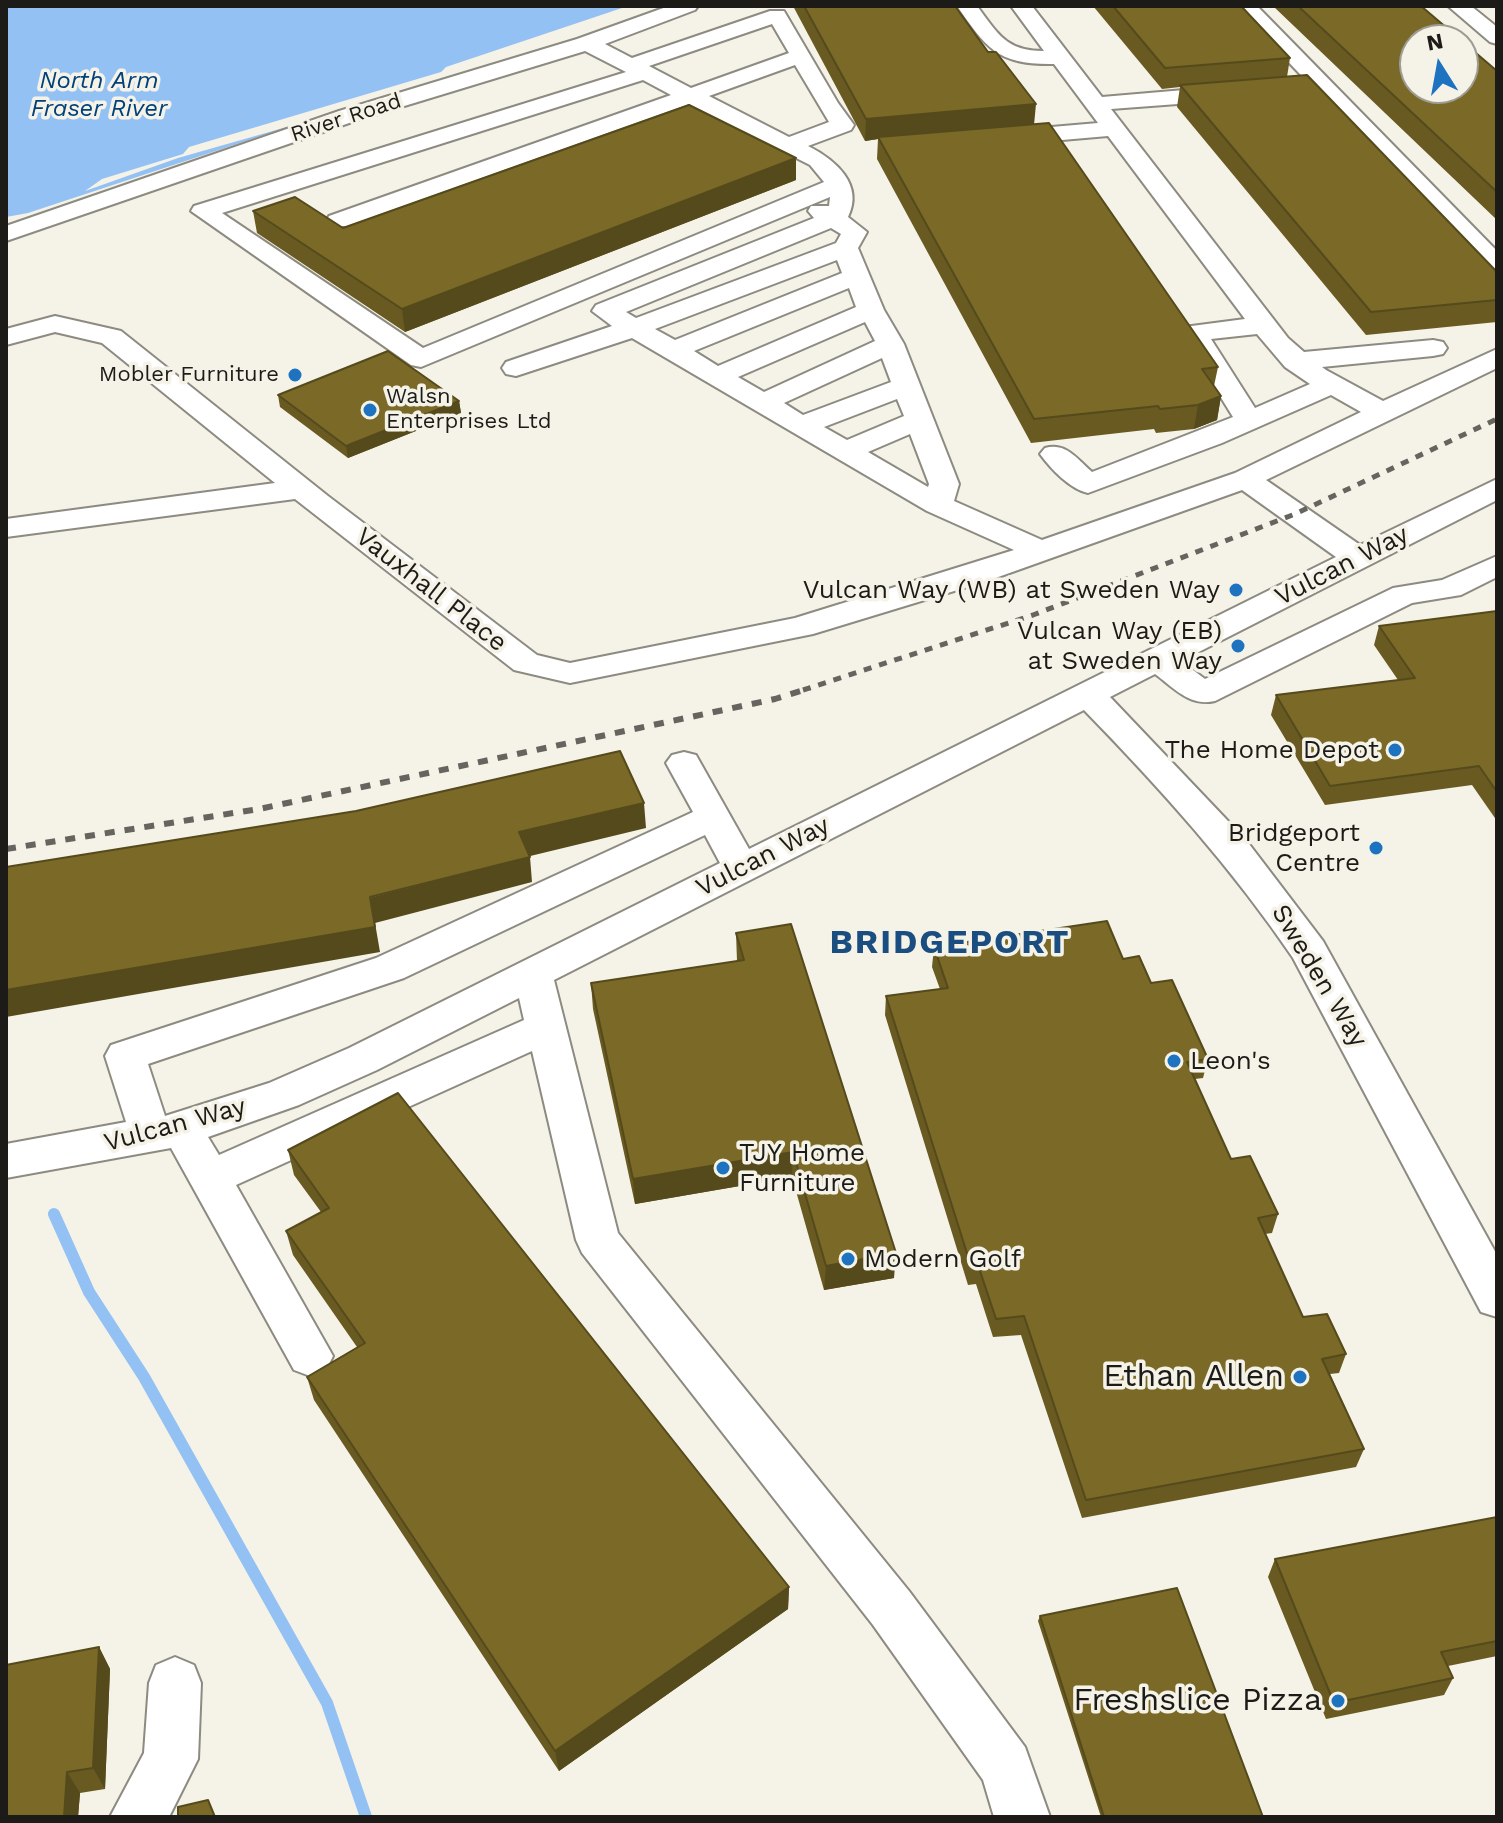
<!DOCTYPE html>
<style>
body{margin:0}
#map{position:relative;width:1503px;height:1823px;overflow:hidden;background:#f5f2e7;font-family:"Work Sans",sans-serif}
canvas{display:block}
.frame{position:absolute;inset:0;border:8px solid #1c1b17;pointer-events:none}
.north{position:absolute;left:1399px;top:24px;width:80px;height:80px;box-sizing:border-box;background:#f5f2e7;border:2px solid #9e9c94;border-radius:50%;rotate:349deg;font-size:22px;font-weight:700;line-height:32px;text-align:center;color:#1c1b17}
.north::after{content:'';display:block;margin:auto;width:28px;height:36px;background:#1e73c1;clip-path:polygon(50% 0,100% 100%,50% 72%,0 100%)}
</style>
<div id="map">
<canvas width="1503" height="1823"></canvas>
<div class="frame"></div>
<div class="north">N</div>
</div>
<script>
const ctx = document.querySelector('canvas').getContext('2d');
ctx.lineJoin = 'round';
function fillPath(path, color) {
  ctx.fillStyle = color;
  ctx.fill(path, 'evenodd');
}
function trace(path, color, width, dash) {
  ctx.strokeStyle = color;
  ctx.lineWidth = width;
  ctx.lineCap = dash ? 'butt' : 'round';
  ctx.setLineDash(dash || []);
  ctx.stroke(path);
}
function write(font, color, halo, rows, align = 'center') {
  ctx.font = font + ' "Work Sans",sans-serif';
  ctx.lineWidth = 7;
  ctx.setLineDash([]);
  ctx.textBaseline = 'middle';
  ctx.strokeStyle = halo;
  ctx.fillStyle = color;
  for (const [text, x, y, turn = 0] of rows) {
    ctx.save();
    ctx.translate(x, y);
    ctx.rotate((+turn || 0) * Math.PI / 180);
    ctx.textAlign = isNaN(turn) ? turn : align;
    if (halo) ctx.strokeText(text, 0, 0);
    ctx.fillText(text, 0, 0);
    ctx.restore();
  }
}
fillPath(new Path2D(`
 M6,6H655L28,213L6,217Z`), '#93c1f4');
fillPath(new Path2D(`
 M628,6H659L632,18L385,99L178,158L85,191L102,179L183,154L189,147L441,72L446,67Z`), '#f5f2e7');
trace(new Path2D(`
 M54,1214L89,1292L144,1377L327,1703L366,1817`), '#93c1f4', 12);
const minor = new Path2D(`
 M669,6H698L695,10L605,44L632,58L770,11H784L838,103L854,125L851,130L808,146C836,160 864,185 848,217L867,232L858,248L884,310L904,344L959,484L954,501L1042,540L1235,473L1361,412L1331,395L1222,443L1088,493C1070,489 1051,469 1040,454L1045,448C1066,442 1077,459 1092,472L1233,417L1181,333L1184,327L1245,319L1108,136L1005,145L997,143L993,138L997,133L1005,131L1098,123L1054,64C998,65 987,49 957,6H977C998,34 1006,51 1044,51L1011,6H1032L1102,97L1231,86L1239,88L1242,93L1239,98L1231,100L1111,109L1288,338L1304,352L1433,340L1443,342L1447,348L1443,354L1433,356L1322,367L1326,370L1383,401L1497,349V368L1266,480L1360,545L1497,479V500L1181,661L1205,679L1393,588L1442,580L1497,556V577L1461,595L1412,603L1215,701C1190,707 1174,688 1155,674L1110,697L1246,840L1323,941L1497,1255V1317L1481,1312L1293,958C1232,868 1160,788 1084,710L554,980L618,1233L909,1591L1025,1747L1050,1817H994L983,1780L873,1625L582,1253L576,1240L532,1051L236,1185L333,1356L326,1370L310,1376L294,1370L171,1148L6,1178V1144L126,1122L105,1056L111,1045L376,958L693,812L666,763L672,755L684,752L696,755L749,849L1336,557L1242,490L987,581L813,634L570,683L514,670L295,499L6,537V519L275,483L102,343L55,332L6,345V329L55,316L121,331L328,496L537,655L570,663L795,618L1014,550L927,511L632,338L516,376L506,374L502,368L506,362L612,326L592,311L596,305L814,218L808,211L811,206H829L830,197L421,367L411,365L191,211L194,206L626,72L585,51L355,121L6,241V226L339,111L577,39ZM772,24L789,53L691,88L649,66ZM795,65L829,122L789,137L709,96ZM643,80L671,95L329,216L326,221L329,226H347L689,104L810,165L824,182L423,348L222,213ZM831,228L841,234L836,243L636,318L626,312ZM837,260L842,273L675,340L655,329ZM849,288L856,307L718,366L694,351ZM865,322L875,341L764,392L738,377ZM1257,334L1285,367L1310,384L1255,408L1211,339ZM882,358L891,382L803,415L784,403ZM897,399L904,416L847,440L824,427ZM910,434L929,484L928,487L868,452ZM705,835L720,863L349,1048L269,1083L165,1116L148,1064L404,978ZM519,998L524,1020L219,1155L208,1137L299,1105L377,1070Z
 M1235,6H1257L1497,251V274L1488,271Z
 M1448,6H1471L1497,27V44L1490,42Z
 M175,1657L194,1665L201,1683L198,1759L169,1817H110L144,1753L149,1683L156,1665Z`);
trace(minor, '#8d8b81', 4);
fillPath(minor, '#fff');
trace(new Path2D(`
 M803,690L1033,615L1295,514L1497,419`), '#66645e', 5, [8, 8]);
trace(new Path2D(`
 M6,849L259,809L775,699L810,688`), '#66645e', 6, [10, 10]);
fillPath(new Path2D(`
 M793,6H955L1034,124L1218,367L1214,386L1221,396L1217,420L1194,429L1156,433L1154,429L1031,443L877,159L878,139L865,141Z
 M1093,6H1241L1290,58L1287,77L1497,272V322L1366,335L1177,107L1180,87L1162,89Z
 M1273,6H1421L1497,71V220Z
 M796,180L405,332L257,233L253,211L343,228Z
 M278,395L459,401L461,413L348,458L280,407Z
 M1497,611V821L1472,785L1325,805L1271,715L1276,695L1398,680L1374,645L1379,626Z
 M736,933L894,1278L824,1290L792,1177L635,1204L593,1009L591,983L737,961Z
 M934,947L1123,959L1151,983L1208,1059L1203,1078L1195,1079L1231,1159L1278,1214L1272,1233L1265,1234L1303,1317L1346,1354L1339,1373L1330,1374L1364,1449L1356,1467L1082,1518L1021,1335L993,1337L976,1284L968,1285L885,1015L886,996L940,989L932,967Z
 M288,1150L789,1587L788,1609L559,1771L314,1400L307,1377L357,1347L293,1255L286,1231L321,1212L294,1175Z
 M1497,1517V1656L1448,1666L1453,1678L1444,1695L1326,1719L1268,1577L1275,1559Z
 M1040,1616L1263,1817H1101L1038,1621Z
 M99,1647L110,1669L105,1789L80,1793L78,1817H6Z`), '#695a22');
fillPath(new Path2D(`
 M1036,104L1034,125L878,137V139L865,141L866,119Z
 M796,158V180L405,332L402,309Z
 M1221,396L1217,420L1194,429L1198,405Z
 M459,401L461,413L348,458L346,446Z
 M644,803L646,828L522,858L519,832Z
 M530,857L532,882L375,923L380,952L6,1017V990Z
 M793,1152L792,1177L635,1204L633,1179Z
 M896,1253L894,1278L824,1290L826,1266Z
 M789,1587L788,1609L559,1771L555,1751Z
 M99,1647L110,1669L105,1789L93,1768Z
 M67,1772L80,1793L78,1817H64Z`), '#554a1b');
const building = new Path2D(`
 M804,6H955L988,52H996L1036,104L866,119Z
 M1113,6H1241L1290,58L1165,68Z
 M1298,6H1421L1461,40H1415V88H1463V42L1497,71V192Z
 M1307,75L1497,272V300L1371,312L1180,85Z
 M689,105L796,158L402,309L253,211L295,197L343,228Z
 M1049,123L1218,367L1202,369L1221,396L1198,405L1160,409L1158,406L1034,419L878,137Z
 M388,351L459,401L346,446L278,395Z
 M1497,611V792L1479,766L1330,786L1276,695L1415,678L1379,626Z
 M620,751L644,803L519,832L530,857L370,897L375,927L6,990V867L356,811Z
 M1107,921L1123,959L1139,956L1151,983L1172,980L1208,1059L1187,1062L1231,1159L1250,1156L1278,1214L1258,1218L1303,1317L1327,1314L1346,1354L1322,1359L1364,1449L1086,1500L1024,1316L996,1319L978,1265L971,1266L886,996L948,988L934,947Z
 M791,924L896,1253L826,1266L793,1152L633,1179L591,983L744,960L736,933Z
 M398,1093L789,1587L555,1751L307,1377L365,1343L286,1231L329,1208L288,1150Z
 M1497,1517V1641L1441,1652L1453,1678L1334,1703L1275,1559Z
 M1177,1588L1263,1817H1104L1040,1616Z
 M99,1647L93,1768L67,1772L64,1817H6V1665Z
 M208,1800L215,1817H178V1807Z`);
fillPath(building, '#7a6927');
trace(building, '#554a1b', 2);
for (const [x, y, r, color] of [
 [295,375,8,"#1e73c1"],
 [370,410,8,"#1e73c1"],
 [1236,590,8,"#1e73c1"],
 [1238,646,8,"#1e73c1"],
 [1395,750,8,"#1e73c1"],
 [1376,848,8,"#1e73c1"],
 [1174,1061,8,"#1e73c1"],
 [723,1168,8,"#1e73c1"],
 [848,1259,8,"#1e73c1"],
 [1300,1377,8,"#1e73c1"],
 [1338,1701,8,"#1e73c1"]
]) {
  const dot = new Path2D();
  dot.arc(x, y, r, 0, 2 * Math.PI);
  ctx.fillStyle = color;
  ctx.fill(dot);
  trace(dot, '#f5f2e7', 3);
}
write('22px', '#1c1b17', '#f5f2e7', [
 ["River Road",346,118,-18]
]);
write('22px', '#1c1b17', '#f5f2e7', [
 ["Mobler Furniture",279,375],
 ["Walsn",386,397,"left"],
 ["Enterprises Ltd",386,422,"left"]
], 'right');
write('italic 24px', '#004179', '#f5f2e7', [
 ["North Arm",99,81],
 ["Fraser River",99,109]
]);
write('26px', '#1c1b17', '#f5f2e7', [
 ["Vulcan Way",1342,566,-27],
 ["Vauxhall Place",431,590,38],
 ["Vulcan Way",763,857,-27],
 ["Sweden Way",1319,976,59],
 ["Vulcan Way",175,1125,-15]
]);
write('26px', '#1c1b17', '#f5f2e7', [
 ["Vulcan Way (WB) at Sweden Way",1220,590],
 ["Vulcan Way (EB)",1222,631],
 ["at Sweden Way",1222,661],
 ["The Home Depot",1379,750],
 ["Bridgeport",1360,833],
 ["Centre",1360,863],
 ["Leon's",1190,1061,"left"],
 ["TJY Home",739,1153,"left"],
 ["Furniture",739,1183,"left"],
 ["Modern Golf",864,1259,"left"]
], 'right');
write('32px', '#1c1b17', '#f5f2e7', [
 ["Ethan Allen",1284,1377],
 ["Freshslice Pizza",1322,1701]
], 'right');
ctx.letterSpacing = '2px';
write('bold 34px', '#1b4e80', '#f5f2e7', [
 ["BRIDGEPORT",950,943]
]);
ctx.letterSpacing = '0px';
</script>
